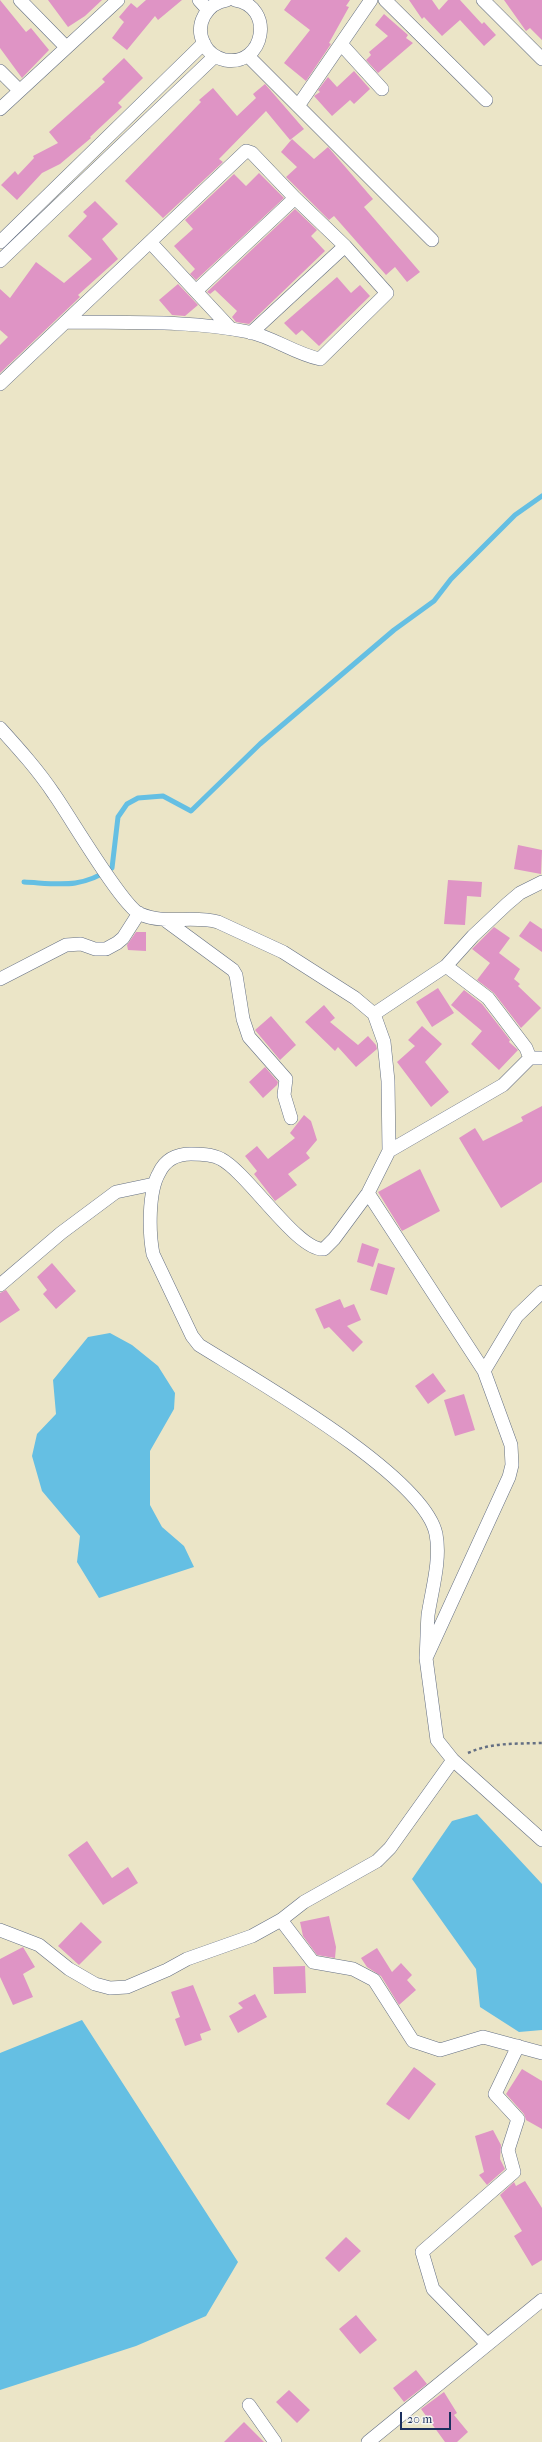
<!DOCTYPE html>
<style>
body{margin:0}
#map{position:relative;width:542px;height:2442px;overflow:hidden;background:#ebe5c7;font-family:"IM FELL French Canon",serif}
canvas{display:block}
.scale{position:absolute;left:400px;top:2412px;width:51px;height:18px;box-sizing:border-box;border:2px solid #1b2f5e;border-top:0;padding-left:5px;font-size:12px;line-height:14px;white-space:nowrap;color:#1b2f5e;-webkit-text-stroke:3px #f6f6f2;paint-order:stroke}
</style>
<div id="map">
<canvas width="542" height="2442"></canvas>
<div class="scale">20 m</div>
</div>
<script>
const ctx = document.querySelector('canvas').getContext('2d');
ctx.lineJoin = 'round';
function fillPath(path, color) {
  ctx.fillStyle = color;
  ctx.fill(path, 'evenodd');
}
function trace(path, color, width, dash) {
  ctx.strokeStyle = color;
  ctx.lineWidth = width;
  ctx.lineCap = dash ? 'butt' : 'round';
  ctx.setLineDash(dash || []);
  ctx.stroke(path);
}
fillPath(new Path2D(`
 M110,1333L132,1345L158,1366L175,1393L174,1409L150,1451V1505L162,1527L184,1546L194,1567L99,1598L77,1562L80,1536L42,1491L32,1456L37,1434L56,1414L53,1380L88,1337Z
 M477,1814L542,1884V2030L519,2032L480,2007L476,1969L412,1879L452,1821Z
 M82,2020L238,2262L206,2316L136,2346L0,2390V2053Z`), '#65bfe3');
trace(new Path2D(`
 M24,882C61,884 80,889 112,868L118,817L127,804L138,798L163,796L191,811L260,744L394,630L434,601L451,579L515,515L542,496`), '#65bfe3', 5);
fillPath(new Path2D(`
 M0,0L26,32L31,28L49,50L22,78L0,48Z
 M48,0H102L85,16L68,27Z
 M146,0H182L158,20L155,16L127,50L112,38L124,22L119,17L131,3L137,8Z
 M291,0H350L346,6L349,7L329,43L331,44L306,81L284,63L310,30L284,10Z
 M409,0H432L439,10L448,0H460L482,24L484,22L496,35L484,46L460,20L442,36L424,17L422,19Z
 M504,0H542V40L530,28L526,31Z
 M384,14L408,35L406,38L413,43L378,73L366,60L371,55L369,52L388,36L375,25Z
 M124,58L143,78L118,103L122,107L90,137L91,138L60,164L42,173L17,200L1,185L15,171L18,175L34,158L33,156L58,143L49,132L105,82L102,79Z
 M354,71L370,89L354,104L350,100L332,116L314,96L320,92L318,90L328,77L337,87Z
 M265,84L304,129L290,140L266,111L219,159L223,162L163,218L125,181L201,102L199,100L213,88L237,116L256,98L253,94Z
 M292,139L314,159L328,147L373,199L364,207L420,272L407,282L395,267L386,275L334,216L329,220L286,177L297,167L281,152Z
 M259,173L284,198L196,280L190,274L195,269L174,246L193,229L185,220L234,174L246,186Z
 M95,201L118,224L102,239L118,259L78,295L80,297L0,373V345L8,337L0,330V289L10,298L36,262L64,283L92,259L68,236L87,216L83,212Z
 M295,209L317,230L311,236L325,251L249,324L236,322L232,317L237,311L215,290L210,294L207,292Z
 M337,277L351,293L360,285L370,296L319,346L302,330L296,335L284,323Z
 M178,284L198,305L185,316L172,315L159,300Z
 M518,845L542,850L541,874L514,869Z
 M448,880L482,882L481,897L467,896L465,925L444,924Z
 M530,921L542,929V952L519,936Z
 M494,927L510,938L499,953L520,969L514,979L520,984L518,986L541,1008L521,1028L494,993L477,980L490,963L472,949Z
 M136,932H146V951L128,950L127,945Z
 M438,988L454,1013L432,1027L416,1002Z
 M464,990L482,1004L510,1040L509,1042L518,1050L499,1070L471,1044L482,1031L451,1005Z
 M324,1005L335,1018L330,1022L358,1045L368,1036L376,1045L377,1049L356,1067L338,1047L335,1051L305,1022Z
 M271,1016L296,1045L280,1060L255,1030Z
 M422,1026L442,1044L425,1062L449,1092L431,1107L397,1062L415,1046L408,1040Z
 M265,1067L278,1082L277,1085L263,1098L249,1082Z
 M542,1106V1182L501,1208L459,1138L475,1128L483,1141L523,1121L521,1117Z
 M304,1115L311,1121L317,1140L306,1153L310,1158L288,1174L297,1185L275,1201L254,1174L257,1171L245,1156L257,1146L268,1159L295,1138L290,1133Z
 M420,1169L440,1211L402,1231L378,1192Z
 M362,1243L379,1249L373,1267L357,1262Z
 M52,1263L76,1291L56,1309L43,1294L47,1290L37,1277Z
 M378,1263L395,1268L387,1295L370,1290Z
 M6,1290L20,1310L0,1323V1293Z
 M340,1299L344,1308L354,1304L361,1320L347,1326L363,1342L353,1352L329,1327L324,1329L315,1309Z
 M433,1373L446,1391L428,1404L415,1386Z
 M464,1394L475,1430L455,1436L444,1400Z
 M87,1841L112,1878L128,1867L138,1883L103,1905L68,1855Z
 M329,1916L336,1947L335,1958L317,1955L303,1936L300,1922Z
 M81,1922L102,1942L79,1965L58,1946Z
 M23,1947L35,1967L23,1974L33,1997L13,2005L0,1977V1959Z
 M377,1948L392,1972L401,1963L412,1975L407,1980L416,1990L399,2005L381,1976L367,1967L361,1958Z
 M305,1966L306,1993L274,1994L273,1967Z
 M193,1985L211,2030L200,2034L202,2040L185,2046L175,2019L180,2017L171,1992Z
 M255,1994L267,2017L238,2033L229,2016L243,2008L238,2003Z
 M414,2067L436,2084L409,2120L386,2104Z
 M522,2069L542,2081V2129L526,2120L524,2114L506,2094Z
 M493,2130L501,2145L500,2159L505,2169L487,2185L479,2175L484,2172L475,2136Z
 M525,2181L542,2208V2260L532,2266L514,2236L522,2231L500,2195L514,2182L516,2186Z
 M346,2237L361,2251L339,2272L325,2258Z
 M356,2315L377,2340L360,2354L339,2329Z
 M416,2370L427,2384L404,2402L393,2388Z
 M289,2390L310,2410L297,2423L276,2402Z
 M444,2392L457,2413L454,2415L468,2432L457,2442H445L421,2409Z
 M244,2422L264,2442H224Z`), '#df94c5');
const street = new Path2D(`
 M20,0L66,47
 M199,0L208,10
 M227,0C207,3 194,24 204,44C208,52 216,58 225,60C265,67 275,6 235,0
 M385,0L486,100
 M483,0L542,59
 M341,44L382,89
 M248,56L432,240
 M0,71L19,90
 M298,106L371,0
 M0,109L118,0
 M0,242L204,43
 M150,242L231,329
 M0,261L215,56
 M197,290L295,198
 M251,333L345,246
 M0,384L246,151L252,153L295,198L345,246L387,293L320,359C295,354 273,337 249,332C190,320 127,323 67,322
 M0,728C19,749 38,770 54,794C69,815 122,906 140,914C166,925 193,915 218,922L283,952L355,998L374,1014L384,1042L388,1081L389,1151
 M165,920L233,970L236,975L243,1019L249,1037L286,1079L284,1095L291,1118
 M446,966L488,998L526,1048L530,1058
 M0,979L66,945L81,944L95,949H106L117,943L123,938L139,913
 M374,1014L446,966L473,936L507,904L520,893L542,882
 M368,1193L484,1371L511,1445L512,1465L509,1477L426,1658L437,1740L453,1760L542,1840
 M0,1285L61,1233L116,1192L154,1184
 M484,1371L517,1316L542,1292
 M426,1658C427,1643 427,1629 428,1615C432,1589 441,1560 436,1534C424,1475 250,1377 199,1345L192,1336L153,1254C149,1233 148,1192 159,1173C165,1160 176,1154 191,1154C200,1154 212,1154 221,1159C248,1173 298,1252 324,1249L334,1239L368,1193L389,1151L503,1085L530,1058H542
 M281,1920L313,1962L353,1969L374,1980L413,2041L440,2050L483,2037L542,2053
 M0,1930L39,1945L69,1969L95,1984L110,1988L127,1987L167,1970L187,1959L252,1936L281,1920L304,1902L377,1861L390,1848L453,1760
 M487,2344L433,2289L422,2252L514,2172L508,2150L518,2119L495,2094L518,2046
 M249,2405L275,2442
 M368,2442L542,2300`);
trace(street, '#646f83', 14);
trace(new Path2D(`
 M468,1753C492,1742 516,1744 542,1743`), '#646f83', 2.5, [3, 3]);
trace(street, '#fff', 13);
</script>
